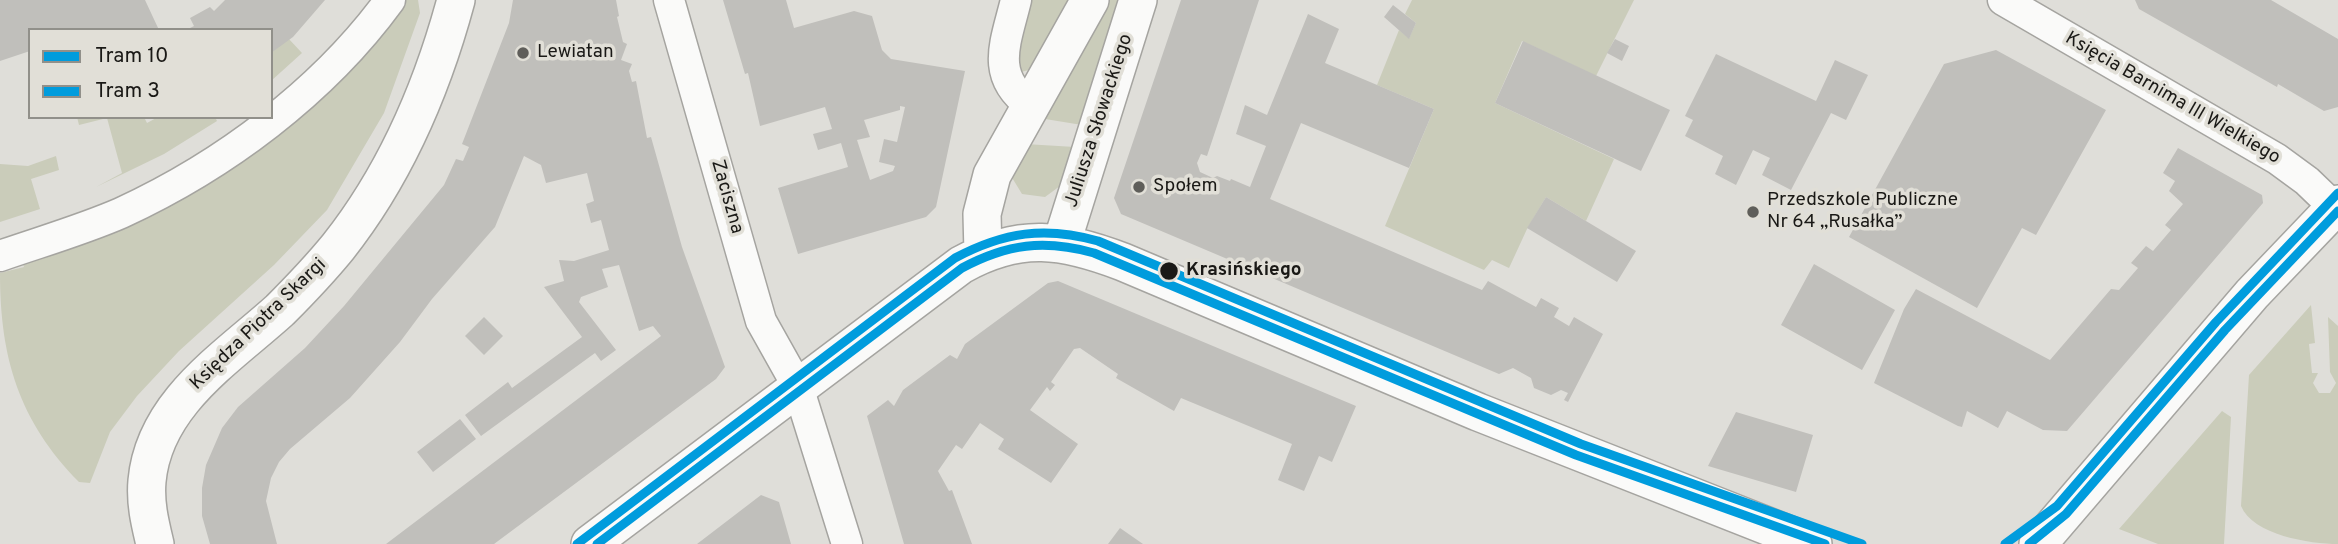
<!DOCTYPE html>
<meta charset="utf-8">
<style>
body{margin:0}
#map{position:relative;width:2338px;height:544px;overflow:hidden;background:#dfded9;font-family:Overpass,sans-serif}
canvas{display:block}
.legend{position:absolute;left:28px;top:28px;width:245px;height:91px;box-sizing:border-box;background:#e1dfd7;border:2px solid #91908a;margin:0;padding:9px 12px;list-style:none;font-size:21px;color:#1a1916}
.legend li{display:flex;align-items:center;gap:14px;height:35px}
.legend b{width:35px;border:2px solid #91908a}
</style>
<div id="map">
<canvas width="2338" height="544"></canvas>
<ul class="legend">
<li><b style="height:9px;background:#009cdd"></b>Tram 10</li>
<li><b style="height:9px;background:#009cdd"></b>Tram 3</li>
</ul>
</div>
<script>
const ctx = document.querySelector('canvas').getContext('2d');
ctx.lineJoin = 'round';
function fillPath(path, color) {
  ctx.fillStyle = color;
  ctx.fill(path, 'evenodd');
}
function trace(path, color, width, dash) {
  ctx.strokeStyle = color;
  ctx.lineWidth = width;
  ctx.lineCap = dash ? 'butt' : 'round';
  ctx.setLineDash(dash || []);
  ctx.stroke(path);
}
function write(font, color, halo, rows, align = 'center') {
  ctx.font = font + ' Overpass,sans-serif';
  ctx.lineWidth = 7;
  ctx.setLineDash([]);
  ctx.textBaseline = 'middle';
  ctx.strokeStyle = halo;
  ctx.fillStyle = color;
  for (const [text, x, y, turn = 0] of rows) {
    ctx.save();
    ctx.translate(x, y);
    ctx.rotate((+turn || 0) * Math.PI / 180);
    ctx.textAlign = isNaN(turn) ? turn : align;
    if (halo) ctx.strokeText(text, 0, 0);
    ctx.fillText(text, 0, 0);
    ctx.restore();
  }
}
fillPath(new Path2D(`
 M404,0H418L420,13L384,113L327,210L274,265L179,351L137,396L110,432L90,483L79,482C19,421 0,358 0,273L24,267L22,260L131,218L400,8Z
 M1027,0H1073L1033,69L1021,72L1014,59Z
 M1106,0H1123L1082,125L1039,118Z
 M1412,0H1634L1596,76L1522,41L1495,103L1614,159L1586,221L1546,197L1527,229L1509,268L1492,260L1484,270L1385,226L1434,109L1377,85L1399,30L1409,38L1416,23L1405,14Z
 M288,38L302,53L271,81V53Z
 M77,117H144L147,123L158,117H215L217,121L164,154L96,187L122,173L107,118L79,125Z
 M1025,144L1075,147L1060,186L1045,197L1022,194L1011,176Z
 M56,156L59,170L31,179L40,209L0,222V164L28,166Z
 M2311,305L2315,343L2309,344L2312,373H2318L2313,383L2319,393H2330L2336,383L2330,372L2328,317L2338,326V544C2310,544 2253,535 2241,506L2249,375Z
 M2222,411L2231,417L2224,544H2158L2119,529Z`), '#caccba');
fillPath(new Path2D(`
 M0,0H145L159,30H30V51L0,61Z
 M225,0H325L293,37L271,53V30H186L194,26L190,18L210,7L214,11Z
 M513,0H616L619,16L617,17L623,42L627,44L621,60L632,64L629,71L632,82L636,81L647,138L651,137L682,247L725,367L716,379L494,544H386L661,336L653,326L639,331L619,265L602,269L608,287L581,297L579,302L616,350L601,361L595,353L481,436L465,415L508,382L512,388L582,337L544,287L564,281L559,260L574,261L609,250L601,220L591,223L586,204L594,201L587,173L546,183L541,165L524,156L495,227L432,299L400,342L350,398L290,449L279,462L271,478L266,501L277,544H210L202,516V488L206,465L222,428L238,407L305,348L344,306L444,185L456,159L463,161L469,147L462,144L509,23Z
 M723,0H786L794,28L854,11L872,16L882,50L891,59L965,71L936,207L926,217L798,254L778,188L848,167L841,143L818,150L813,134L832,129L825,107L760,126L748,73L745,74ZM900,106L905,107L897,142L884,139L879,162L895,166L893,171L870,180L857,140L870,137L864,120L900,110Z
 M1181,0H1259L1207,156L1201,154L1197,163L1200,172L1213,178L1217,176L1230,181L1231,179L1250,187L1266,146L1236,134L1245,105L1267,115L1308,14L1339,29L1325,63L1434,109L1409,168L1301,123L1270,199L1482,290L1488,281L1536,307L1541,298L1559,308L1554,317L1569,326L1574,317L1603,334L1568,402L1564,400L1568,393L1561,390L1551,395L1534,388L1531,378L1513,368L1499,374L1121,214L1114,198Z
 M2135,0H2271L2338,39V107L2324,111L2278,84L2277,87L2139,9Z
 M1393,5L1416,23L1409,39L1384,17Z
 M1615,39L1629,46L1622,61L1607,53Z
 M1523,41L1670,110L1641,171L1495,103Z
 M1996,50L2106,110L2036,235L2022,228L1977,308L1849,237L1944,64Z
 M1716,54L1816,101L1835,60L1868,75L1846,120L1831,113L1791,190L1762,175L1770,158L1753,150L1736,185L1715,174L1723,156L1685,136L1693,120L1685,116Z
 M2178,148L2262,195L2263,203L2067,431L2043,430L2007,411L1998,428L1967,411L1962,427L1958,426L1874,383L1904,309L1916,289L2050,360L2111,289L2119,290L2138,268L2131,263L2146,246L2153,251L2171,230L2165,225L2183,204L2169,191L2175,181L2163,173Z
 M1546,197L1636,251L1617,282L1527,228Z
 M1814,264L1895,310L1862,370L1781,325Z
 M1058,281L1356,406L1332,462L1319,456L1304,491L1278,480L1292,444L1181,398L1174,411L1116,378L1118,374L1080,348L1074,349L1051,382L1055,385L1050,391L1047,387L1030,410L1078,444L1051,483L998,449L1004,439L980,423L962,449L956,445L938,471L949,491L952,490L972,544H904L867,416L888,400L894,406L903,390L950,355L957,359L965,344L1048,283Z
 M484,317L503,336L484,355L465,336Z
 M1736,412L1813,435L1796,492L1708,466Z
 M460,419L476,439L433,472L417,452Z
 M761,495L779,502L791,544H697Z
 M1120,528L1143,544H1108Z`), '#c0bfbb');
const minor = new Path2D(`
 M669,0L761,321L798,387L847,544
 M1016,0C1006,42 989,75 1030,105
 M2003,0L2277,159L2307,181L2334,207
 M0,256C40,242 82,230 121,213C223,166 323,92 390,0`);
const tertiary = new Path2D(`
 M1062,242L1138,0
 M983,253L982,214L992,175L1090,0
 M155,544C150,523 145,503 147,481C154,403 227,358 280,310C300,290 320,269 338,247C395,175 432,89 456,0
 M590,544L961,265C1020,232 1063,239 1123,262L1478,412L1813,544
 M2038,544L2252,294L2338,204`);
trace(minor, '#a5a4a0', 33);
trace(tertiary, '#a5a4a0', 40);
trace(minor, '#fafaf9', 30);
trace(tertiary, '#fafaf9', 37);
trace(new Path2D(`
 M577,544L955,258C1004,232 1045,226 1098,241L1581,444L1862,544
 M2005,544L2057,506L2216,322L2338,193`), '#009cdd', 9);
trace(new Path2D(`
 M597,544L962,268C1007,244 1044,239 1094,253L1576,455L1825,544
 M2029,544L2066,514L2225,330L2338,211`), '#009cdd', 9);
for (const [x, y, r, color] of [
 [523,53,7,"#5f5e5a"],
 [1139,187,7,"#5f5e5a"],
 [1753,212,7,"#5f5e5a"],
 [1169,271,10,"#1a1916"]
]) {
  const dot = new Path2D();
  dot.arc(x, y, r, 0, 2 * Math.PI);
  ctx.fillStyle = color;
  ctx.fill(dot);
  trace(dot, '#e1dfd7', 2.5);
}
write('19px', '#1a1916', '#e1dfd7', [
 ["Lewiatan",537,53],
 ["Społem",1153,187],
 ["Przedszkole Publiczne",1767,201],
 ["Nr 64 „Rusałka”",1767,223]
], 'left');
write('19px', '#1a1916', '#e1dfd7', [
 ["Księcia Barnima III Wielkiego",2172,99,30],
 ["Juliusza Słowackiego",1100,121,-72],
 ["Zaciszna",726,197,74],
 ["Księdza Piotra Skargi",259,325,-44]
]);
write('bold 19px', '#1a1916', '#e1dfd7', [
 ["Krasińskiego",1186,271]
], 'left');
</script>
